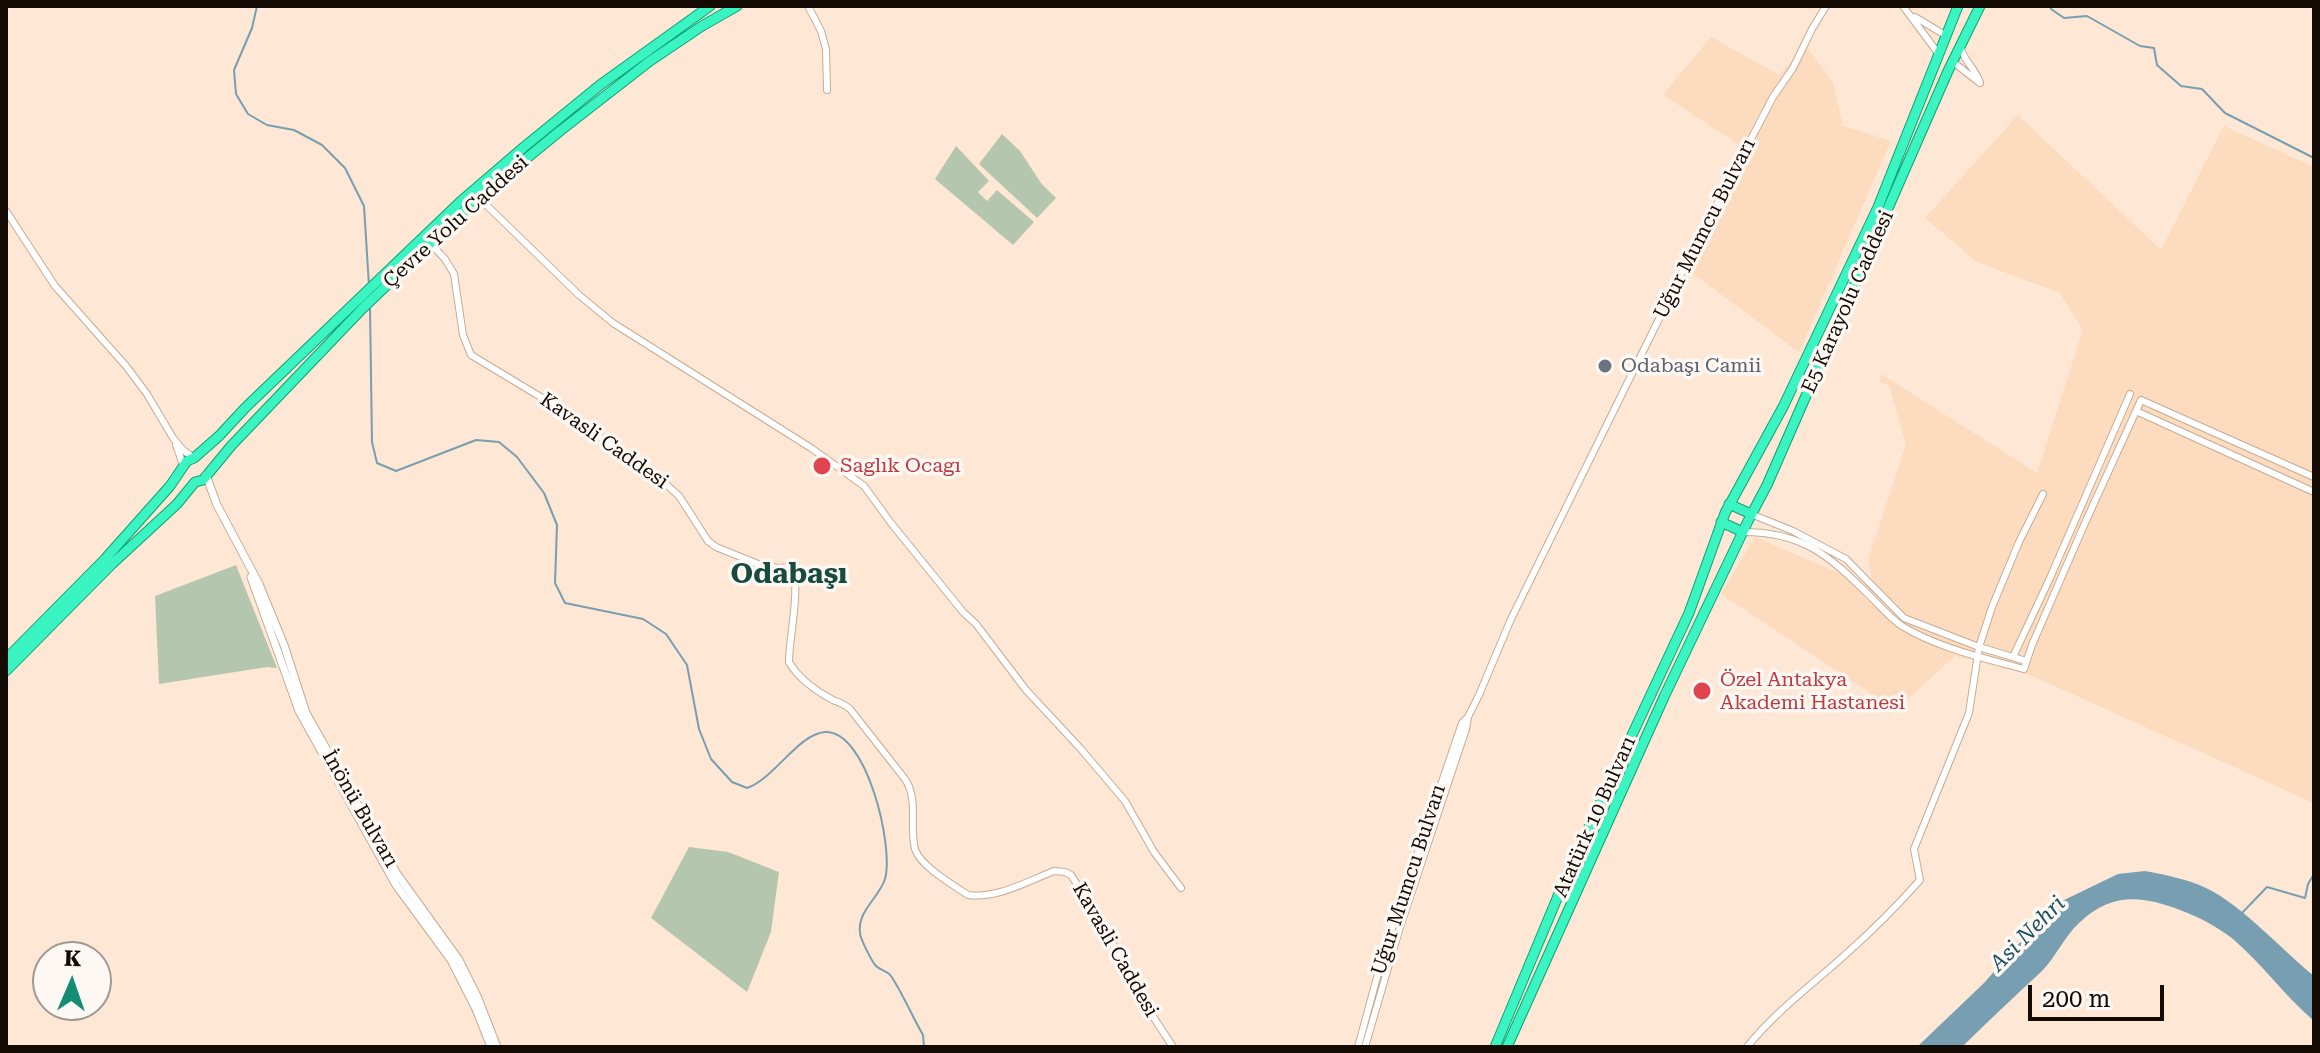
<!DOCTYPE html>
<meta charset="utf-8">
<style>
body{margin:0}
#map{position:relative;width:2320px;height:1053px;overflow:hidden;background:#fee7d4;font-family:"Roboto Serif",serif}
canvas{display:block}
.frame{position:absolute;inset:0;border:8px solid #140b05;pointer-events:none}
.north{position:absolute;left:32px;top:941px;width:80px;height:80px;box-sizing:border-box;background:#fdf8f3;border:2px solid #a09994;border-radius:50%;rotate:2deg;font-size:22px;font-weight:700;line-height:32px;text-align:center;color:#140b05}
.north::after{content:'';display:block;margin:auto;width:28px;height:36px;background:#138e72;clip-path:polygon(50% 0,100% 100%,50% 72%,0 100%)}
.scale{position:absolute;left:2028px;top:985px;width:136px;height:36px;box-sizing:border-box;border:4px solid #140b05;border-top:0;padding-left:10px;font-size:24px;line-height:28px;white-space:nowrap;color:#140b05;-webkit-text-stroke:6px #fdf8f3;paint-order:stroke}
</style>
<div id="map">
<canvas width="2320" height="1053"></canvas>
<div class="frame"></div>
<div class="north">K</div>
<div class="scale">200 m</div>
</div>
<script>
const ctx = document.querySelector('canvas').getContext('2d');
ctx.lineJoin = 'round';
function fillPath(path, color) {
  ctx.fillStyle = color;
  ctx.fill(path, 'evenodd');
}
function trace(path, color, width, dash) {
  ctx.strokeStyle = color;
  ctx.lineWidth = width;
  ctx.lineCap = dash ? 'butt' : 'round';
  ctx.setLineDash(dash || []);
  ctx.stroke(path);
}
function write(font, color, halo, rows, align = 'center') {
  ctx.font = font + ' "Roboto Serif",serif';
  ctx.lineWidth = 7;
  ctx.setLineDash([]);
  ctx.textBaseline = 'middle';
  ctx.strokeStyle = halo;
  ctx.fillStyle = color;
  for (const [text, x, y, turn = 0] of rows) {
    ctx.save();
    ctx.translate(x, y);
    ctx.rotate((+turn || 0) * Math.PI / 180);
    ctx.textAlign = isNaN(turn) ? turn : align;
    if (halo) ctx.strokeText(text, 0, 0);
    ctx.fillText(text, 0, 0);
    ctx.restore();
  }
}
fillPath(new Path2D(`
 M1711,37L1779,75L1806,46L1833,82L1843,126L1891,141L1799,352L1688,270L1749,151L1663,95Z
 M2018,115L2161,250L2224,126L2314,167V803L2028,674L1955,656L1896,710L1721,594L1755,537L1874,588L1868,560L1906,445L1889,386L1880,382L1881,374L2037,473L2083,330L2060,293L1977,262L1925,218Z`), '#fddbbe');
fillPath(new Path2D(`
 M1002,134L1020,151L1041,183L1056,198L1037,218L979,164Z
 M956,146L989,181L978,192L987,201L997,190L1034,222L1013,245L935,179Z
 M236,565L277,668L267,667L159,684L155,596Z
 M689,847L728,852L779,872L771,932L747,992L651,918Z`), '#b4c7ae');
fillPath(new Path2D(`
 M2145,871C2166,875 2187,879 2206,888C2242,905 2282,950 2314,976V1021C2285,996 2262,964 2233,939C2216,926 2199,917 2180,910C2140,895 2111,893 2079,923C2064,937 2055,958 2042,971C2015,996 1988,1021 1962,1047H1917L1984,983L2031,930L2060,902L2118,874Z`), '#779fb1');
trace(new Path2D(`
 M257,6L252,28L234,70L236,94L248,114L267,125L294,130L322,145L345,168L364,206L369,286
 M2051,6V9L2064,18L2087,16L2140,46L2154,48L2157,65L2181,86L2202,89L2225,113L2314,158
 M370,308L372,442L377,463L396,471L476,440L499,442L517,457L544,493L557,525L555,583L565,603L643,619L666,634L687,665L699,729L711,759L732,782L747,788C775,778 798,734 825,732C867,730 894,847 885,879C879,898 857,911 860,933C860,938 872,962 876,966C880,970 887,971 891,976C903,994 912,1016 923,1035L924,1047
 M2241,914L2267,887L2305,898L2308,884L2314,874`), '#779fb1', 2);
const tertiary = new Path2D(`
 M808,6L821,31L826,49L827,90
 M1903,6L1938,53
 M1915,17L1945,35
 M1961,48C1964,62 1975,67 1980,83
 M1953,62L1980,83
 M479,198L579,295L613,323L811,448L864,486L891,523L963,612L976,624L1026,690L1080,748L1125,801L1154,852L1181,888
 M6,211L55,286L126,366L147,394L173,438L183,450L194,458
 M430,243L445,259L454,274L463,335L471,355L549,402L658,477L679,496L708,541L716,547L758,564L777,568L792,567C801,586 789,638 789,662C798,678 817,692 833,700C840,703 844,704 850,709L905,779C919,800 909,826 915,849C920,866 953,885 968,895C997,899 1028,881 1054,871L1065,872L1071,875L1105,928L1135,989L1173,1047
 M2136,411L2314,492
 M176,445L184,467
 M1751,514L1793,531L1846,559L1904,618L1979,647L2026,661
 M1743,532C1804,532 1829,556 1870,596C1880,606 1890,618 1902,626C1938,648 1984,658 2024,669L2032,645L2085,523L2141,400L2314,477
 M2013,657L2050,578L2130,394
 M1358,1047L1383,955L1462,723L1468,717L1479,695L1511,619L1694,248L1773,97L1793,68L1812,29L1826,6
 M1365,1047L1400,927L1466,729L1468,717
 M1747,1047C1776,1011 1812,985 1846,954C1872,931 1897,906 1920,880L1914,849L1969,713L1979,647L1992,607L2019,542L2043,494`);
const secondary = new Path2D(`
 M206,475L217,505L259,584L284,645L306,713L397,874L459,960L477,996L497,1047
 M251,577L299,711L396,885L451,960L476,1009L491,1047`);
const trunk = new Path2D(`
 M1729,504L1751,514
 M1721,522L1743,532
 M6,659L105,559L170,486L187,461L194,458L219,436L246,407L460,202L524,147L600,85L710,6
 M6,671L112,564L177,504L195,482L203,480L231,446L363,308L477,199L560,131L650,61L702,26L737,6
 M1495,1047L1568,872L1689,613L1725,513L1783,407L1878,207L1958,6
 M1507,1047L1664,697L1748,521L1767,485L1948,71L1980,6`);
trace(tertiary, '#c6ab94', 8);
trace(secondary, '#c6ab94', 9);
trace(trunk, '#0da175', 11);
trace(tertiary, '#fff', 6);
trace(secondary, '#fff', 7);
trace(trunk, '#3af4c2', 9);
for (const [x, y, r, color] of [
 [1605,366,8,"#6b7280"],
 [822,466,10,"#e0444e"],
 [1702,691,10,"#e0444e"]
]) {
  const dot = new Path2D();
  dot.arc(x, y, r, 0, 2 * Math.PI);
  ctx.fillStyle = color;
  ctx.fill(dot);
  trace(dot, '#fdf8f3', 3);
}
write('20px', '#140b05', '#fdf8f3', [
 ["Çevre Yolu Caddesi",456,222,-42],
 ["Uğur Mumcu Bulvarı",1705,229,-63],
 ["E5 Karayolu Caddesi",1848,302,-66],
 ["Kavasli Caddesi",604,441,35],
 ["İnönü Bulvarı",360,809,60],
 ["Atatürk 10 Bulvarı",1595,817,-66],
 ["Uğur Mumcu Bulvarı",1409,880,-72],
 ["Kavasli Caddesi",1115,950,60]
]);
write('20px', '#5b616d', '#fdf8f3', [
 ["Odabaşı Camii",1621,366]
], 'left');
write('20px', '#be3a42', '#fdf8f3', [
 ["Saglık Ocagı",840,466],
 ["Özel Antakya",1720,680],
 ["Akademi Hastanesi",1720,703]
], 'left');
write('italic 22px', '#1c5266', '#fdf8f3', [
 ["Asi Nehri",2028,934,-45]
]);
write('bold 28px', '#174b3d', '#fdf8f3', [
 ["Odabaşı",789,575]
]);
</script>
